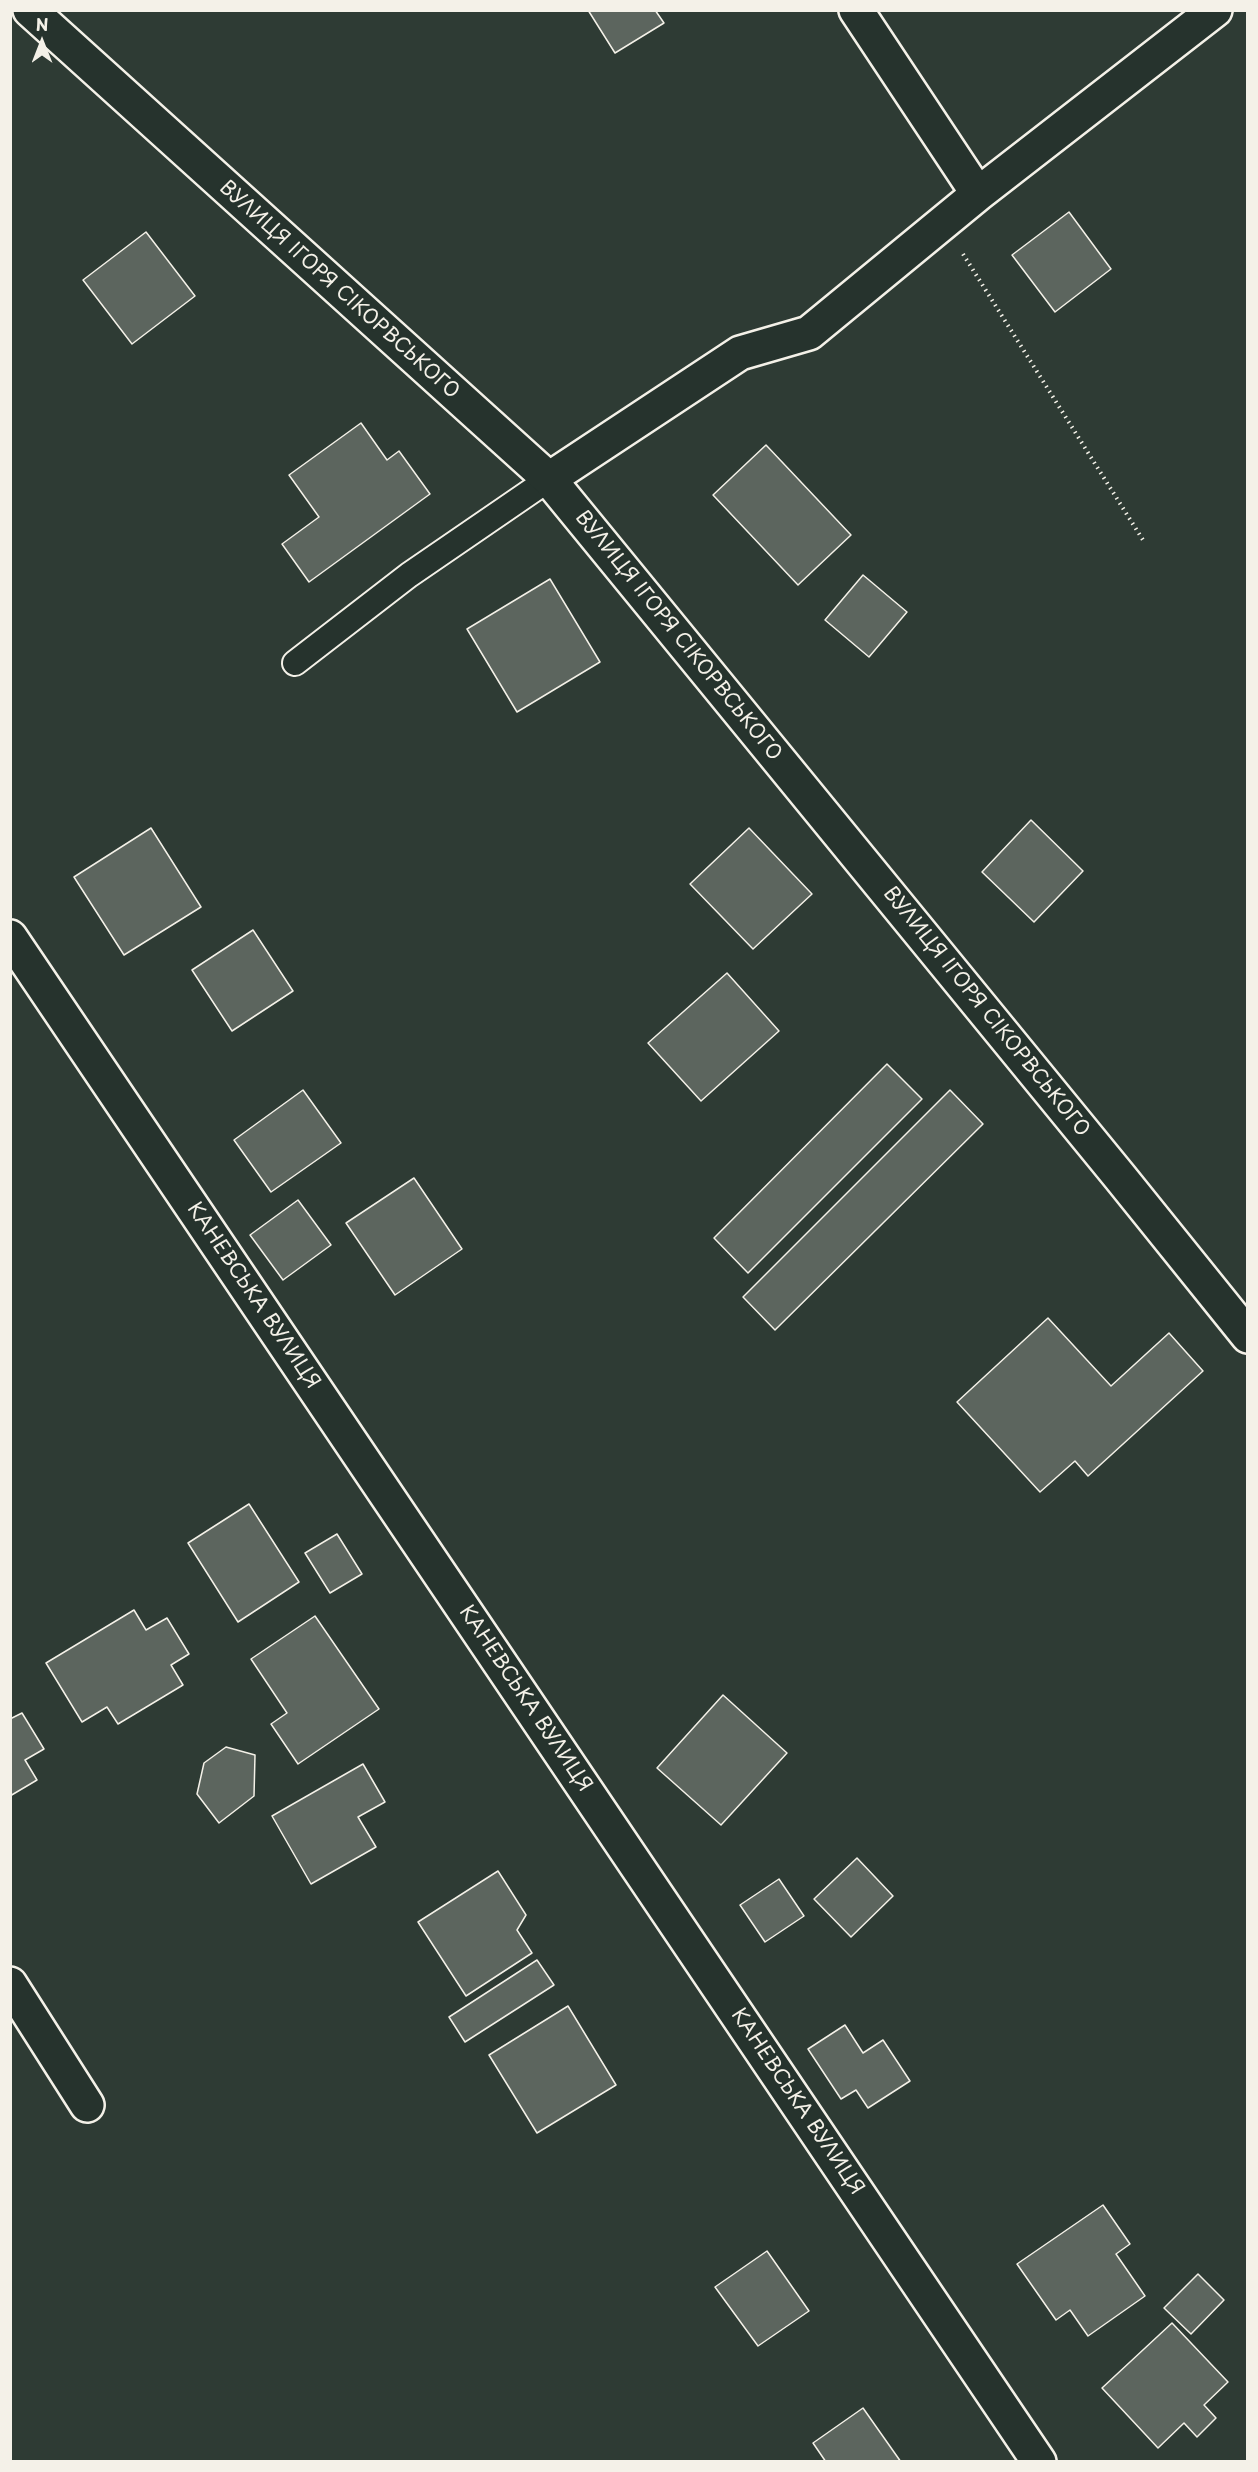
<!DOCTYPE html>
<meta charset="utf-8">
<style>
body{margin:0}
#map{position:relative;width:1258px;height:2472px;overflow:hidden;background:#2e3b34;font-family:"Playpen Sans",sans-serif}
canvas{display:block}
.frame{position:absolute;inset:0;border:12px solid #f4f1e8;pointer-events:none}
.north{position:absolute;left:12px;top:12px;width:60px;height:60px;-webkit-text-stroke:4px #26332d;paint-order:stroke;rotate:0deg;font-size:16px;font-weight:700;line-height:24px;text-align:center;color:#f4f1e8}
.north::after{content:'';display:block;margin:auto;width:21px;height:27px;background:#f4f1e8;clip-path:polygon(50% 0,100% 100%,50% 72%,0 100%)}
</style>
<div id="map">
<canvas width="1258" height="2472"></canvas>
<div class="frame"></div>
<div class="north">N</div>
</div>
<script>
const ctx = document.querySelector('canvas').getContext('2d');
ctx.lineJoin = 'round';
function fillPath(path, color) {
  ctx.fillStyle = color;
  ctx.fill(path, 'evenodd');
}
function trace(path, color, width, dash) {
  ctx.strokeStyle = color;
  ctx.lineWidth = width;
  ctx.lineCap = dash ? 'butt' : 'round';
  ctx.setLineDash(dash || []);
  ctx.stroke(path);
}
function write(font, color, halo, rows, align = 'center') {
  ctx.font = font + ' "Playpen Sans",sans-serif';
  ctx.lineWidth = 4.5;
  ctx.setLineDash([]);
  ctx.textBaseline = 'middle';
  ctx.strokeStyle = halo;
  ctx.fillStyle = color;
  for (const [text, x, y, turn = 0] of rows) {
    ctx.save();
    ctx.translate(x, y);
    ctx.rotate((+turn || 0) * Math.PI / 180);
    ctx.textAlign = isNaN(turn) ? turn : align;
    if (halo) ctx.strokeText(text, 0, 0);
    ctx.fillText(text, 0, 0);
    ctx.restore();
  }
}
const building = new Path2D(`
 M588,10H655L664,23L615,53Z
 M1069,212L1111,269L1055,312L1012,255Z
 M146,232L195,296L132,344L83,280Z
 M361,423L387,460L399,451L430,494L309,582L282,544L319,517L289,475Z
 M766,445L851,535L798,585L713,495Z
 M863,575L907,612L869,657L825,620Z
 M550,579L600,662L517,712L467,629Z
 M1031,820L1083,871L1034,922L982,872Z
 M151,828L201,907L124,955L74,877Z
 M749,828L812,894L753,949L690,884Z
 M253,930L293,991L232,1031L192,970Z
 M727,973L779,1031L701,1101L648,1043Z
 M887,1064L922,1099L748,1273L714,1238Z
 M303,1090L341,1143L271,1192L234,1140Z
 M950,1090L983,1124L775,1330L743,1297Z
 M414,1178L462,1249L395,1295L346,1223Z
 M298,1200L331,1245L283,1280L250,1235Z
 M1048,1318L1111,1386L1169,1333L1203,1371L1088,1476L1075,1461L1040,1492L957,1402Z
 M249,1504L299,1582L238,1622L188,1543Z
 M337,1534L362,1574L330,1593L305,1553Z
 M134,1610L146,1630L167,1618L189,1654L171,1665L183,1685L118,1724L107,1707L82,1722L46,1663Z
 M315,1616L379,1709L298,1764L271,1724L287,1713L251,1659Z
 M723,1695L787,1753L721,1825L657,1768Z
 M22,1713L44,1749L25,1760L37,1780L10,1796V1719Z
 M226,1747L255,1755L254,1796L219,1823L197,1794L204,1763Z
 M363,1764L385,1802L358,1817L376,1847L311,1884L272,1816Z
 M857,1858L893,1896L851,1937L814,1899Z
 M498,1871L526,1915L517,1930L532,1953L466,1996L418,1922Z
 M779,1879L804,1916L765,1942L740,1905Z
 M537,1960L554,1985L465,2042L449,2017Z
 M568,2006L616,2085L537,2133L489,2055Z
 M845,2025L863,2053L883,2040L910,2081L868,2108L856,2090L841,2099L808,2049Z
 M1103,2205L1130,2244L1116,2254L1145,2296L1088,2336L1070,2310L1056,2320L1017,2264Z
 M767,2251L809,2311L758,2346L715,2287Z
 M1198,2274L1224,2300L1191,2334L1164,2308Z
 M1172,2323L1228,2382L1204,2405L1216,2418L1197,2437L1184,2423L1158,2448L1102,2388Z
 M863,2408L901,2462H826L813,2443Z`);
fillPath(building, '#5c655e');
trace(building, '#f4f1e8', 1.5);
const service = new Path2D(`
 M295,663L409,575L549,479`);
const minor = new Path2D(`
 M30,10L549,479L1120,1177L1248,1336
 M856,10L978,194
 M549,479L740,353L809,333L978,194L1215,10
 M10,1984L87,2105`);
const tertiary = new Path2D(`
 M10,937L1039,2462`);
trace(service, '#f4f1e8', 28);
trace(minor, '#f4f1e8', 38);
trace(tertiary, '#f4f1e8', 38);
trace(new Path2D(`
 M963,254L1143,540`), '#f4f1e8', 4, [1.5, 4.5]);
trace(service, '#26332d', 24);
trace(minor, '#26332d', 33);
trace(tertiary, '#26332d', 33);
write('20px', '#f4f1e8', '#26332d', [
 ["ВУЛИЦЯ ІГОРЯ СІКОРВСЬКОГО",339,290,42],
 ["ВУЛИЦЯ ІГОРЯ СІКОРВСЬКОГО",678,636,51],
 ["ВУЛИЦЯ ІГОРЯ СІКОРВСЬКОГО",986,1012,51],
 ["КАНЕВСЬКА ВУЛИЦЯ",253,1296,56],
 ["КАНЕВСЬКА ВУЛИЦЯ",525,1699,56],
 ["КАНЕВСЬКА ВУЛИЦЯ",797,2102,56]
]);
</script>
